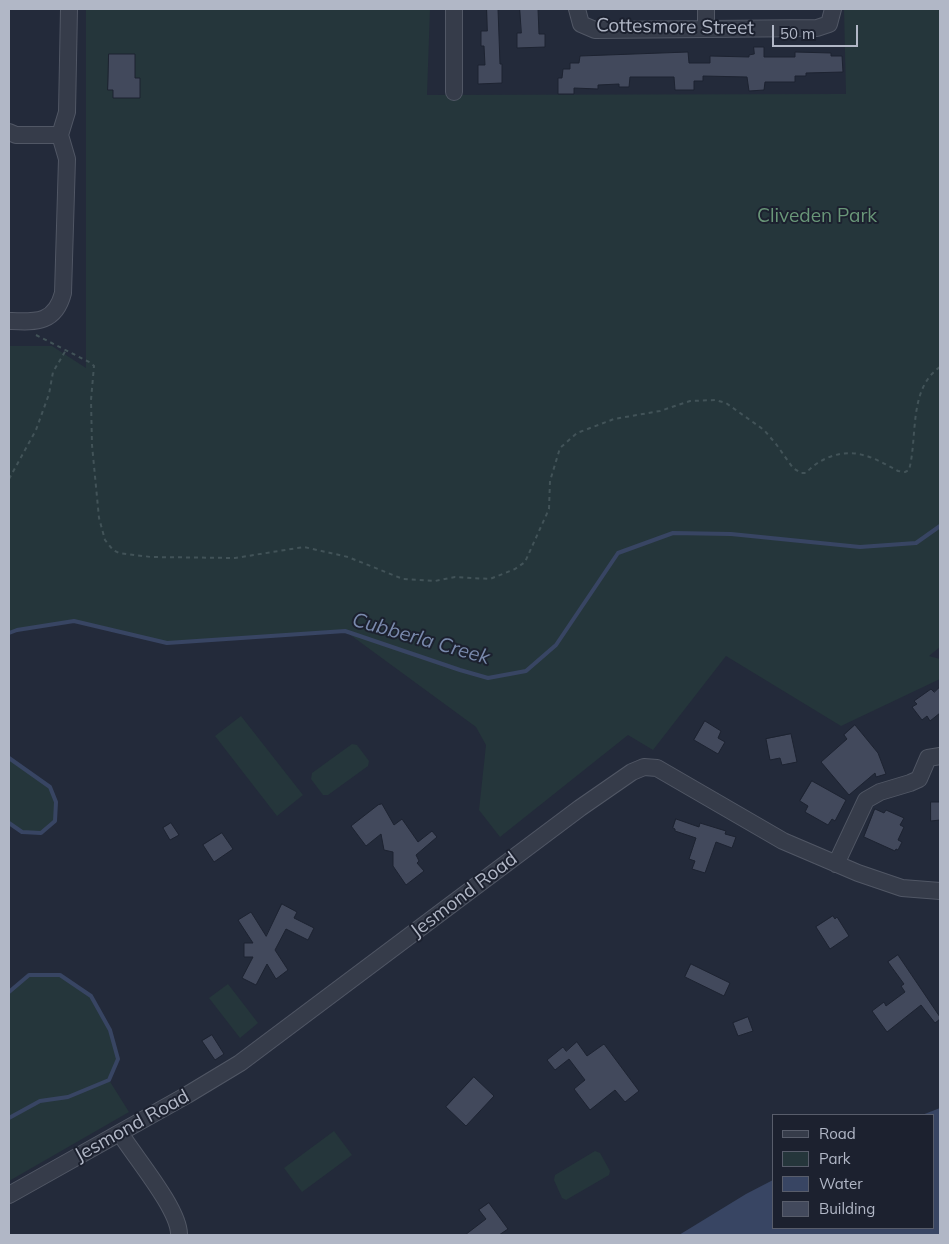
<!DOCTYPE html>
<style>
body{margin:0}
#map{position:relative;width:949px;height:1244px;overflow:hidden;background:#232a3a;font-family:Mulish,sans-serif}
canvas{display:block}
.frame{position:absolute;inset:0;border:10px solid #b1b7c6;pointer-events:none}
.legend{position:absolute;left:772px;top:1114px;width:162px;height:115px;box-sizing:border-box;background:#1c212f;border:1px solid #585d6b;margin:0;padding:6px 9px;list-style:none;font-size:15px;color:#b1b7c6}
.legend li{display:flex;align-items:center;gap:10px;height:25px}
.legend b{width:25px;border:1px solid #585d6b}
.scale{position:absolute;left:772px;top:25px;width:86px;height:22px;box-sizing:border-box;border:2px solid #b1b7c6;border-top:0;padding-left:6px;font-size:15px;line-height:18px;white-space:nowrap;color:#b1b7c6;-webkit-text-stroke:4px #1c212f;paint-order:stroke}
</style>
<div id="map">
<canvas width="949" height="1244"></canvas>
<div class="frame"></div>
<ul class="legend">
<li><b style="height:6px;background:#363c4a"></b>Road</li>
<li><b style="height:14px;background:#25363b"></b>Park</li>
<li><b style="height:14px;background:#384563"></b>Water</li>
<li><b style="height:14px;background:#42495c"></b>Building</li>
</ul>
<div class="scale">50 m</div>
</div>
<script>
const ctx = document.querySelector('canvas').getContext('2d');
ctx.lineJoin = 'round';
function fillPath(path, color) {
  ctx.fillStyle = color;
  ctx.fill(path, 'evenodd');
}
function trace(path, color, width, dash) {
  ctx.strokeStyle = color;
  ctx.lineWidth = width;
  ctx.lineCap = dash ? 'butt' : 'round';
  ctx.setLineDash(dash || []);
  ctx.stroke(path);
}
function write(font, color, halo, rows, align = 'center') {
  ctx.font = font + ' Mulish,sans-serif';
  ctx.lineWidth = 4;
  ctx.setLineDash([]);
  ctx.textBaseline = 'middle';
  ctx.strokeStyle = halo;
  ctx.fillStyle = color;
  for (const [text, x, y, turn = 0] of rows) {
    ctx.save();
    ctx.translate(x, y);
    ctx.rotate((+turn || 0) * Math.PI / 180);
    ctx.textAlign = isNaN(turn) ? turn : align;
    if (halo) ctx.strokeText(text, 0, 0);
    ctx.fillText(text, 0, 0);
    ctx.restore();
  }
}
fillPath(new Path2D(`
 M86,9H430L427,95L846,94L844,9H940V647L929,656L940,659V679L841,726L726,656L653,750L628,735L500,837L479,810L486,745L476,727L345,631L167,643L74,621L17,630L9,633V346H52L86,368Z
 M241,716L303,795L277,816L215,736Z
 M352,744L357,745L369,761L368,766L328,795H323L311,779L312,773Z
 M9,758L50,787L56,802L55,821L41,833L22,832L9,823Z
 M29,975H60L91,996L110,1030L118,1059L109,1080L129,1112L9,1181V992Z
 M228,984L258,1023L240,1038L209,998Z
 M334,1131L352,1155L302,1192L284,1168Z
 M595,1151L600,1153L610,1171L609,1175L566,1200L562,1198L554,1180L555,1175Z`), '#25363b');
fillPath(new Path2D(`
 M940,1108V1235H679L746,1194L773,1180V1228H933V1115H922Z`), '#384563');
trace(new Path2D(`
 M9,633L17,630L74,621L167,643L345,631L460,670L488,678L526,671L556,645L618,553L673,533L731,534L860,547L916,543L940,526
 M9,758L50,787L56,802L55,821L41,833L22,832L9,823
 M9,992L29,975H60L91,996L110,1030L118,1059L109,1080L68,1097L40,1101L9,1118`), '#384563', 4);
const building = new Path2D(`
 M487,9H498L500,64H502V83L478,84V65H485L484,46H481V31H487Z
 M520,9H538L539,34H545V47L517,48V33H521Z
 M754,47H764V57H795V52L831,53V56H842L843,72L806,73V76H795V82H765L764,90L749,91L747,77L703,76V81H694V90H675L674,77H630L629,87H619V84L598,85V89L574,88V94H558V78H562L563,69H570V63H579L580,56L688,52L689,63H710V56L749,57V55L754,54Z
 M109,54H135V78H140V98H113V90H108Z
 M940,687V713L930,721L927,716L922,720L912,707L917,704L914,701L931,689L934,692Z
 M705,721L721,731L718,738L725,742L718,754L694,740Z
 M855,725L878,753L886,774L876,777L875,773L849,795L821,762L847,739L844,735Z
 M791,734L797,762L782,765L780,758L770,760L766,739Z
 M812,781L846,800L835,821L832,819L828,825L805,812L808,806L800,801Z
 M931,802H940V820L931,821Z
 M382,804L394,825L402,819L418,842L432,831L437,837L416,855L419,861L417,863L424,871L406,885L393,866V852L384,850L381,834L366,846L351,826L378,805Z
 M875,809L884,813L886,810L904,818L900,825L904,827L898,840L902,842L898,850L896,849L895,851L864,837Z
 M676,819L699,827L700,823L726,831L725,834L736,837L732,848L716,842L705,873L692,869L695,861L689,859L696,838L675,831V829L673,828Z
 M171,823L179,835L170,840L163,828Z
 M222,833L233,849L214,862L203,845Z
 M282,904L297,912L294,918L314,928L308,940L286,929L275,950L288,970L276,979L267,964L256,985L242,978L253,957H244V943H253L238,920L251,912L266,936Z
 M833,916L835,919L837,917L849,936L830,949L816,927Z
 M898,955L940,1017V1019L935,1023L921,1005L887,1032L872,1011L884,1002L886,1006L905,992L901,986L904,984L888,962Z
 M691,964L730,983L724,996L685,977Z
 M748,1017L753,1031L738,1036L733,1023Z
 M212,1035L224,1054L215,1060L202,1041Z
 M577,1042L587,1056L604,1044L639,1091L625,1102L615,1090L590,1110L574,1089L585,1080L569,1059L555,1070L547,1060L563,1047L566,1051Z
 M474,1077L494,1096L466,1126L446,1107Z
 M489,1203L508,1229L499,1235H465L486,1219L479,1210Z`);
fillPath(building, '#42495c');
trace(building, '#1d2331', 1);
const minor = new Path2D(`
 M577,9L581,24L595,30L817,28L829,24L833,9
 M706,9V28
 M454,92V9
 M9,132L16,135H60
 M9,321C35,322 55,324 63,293L67,159L60,135L67,112L69,9
 M836,864L866,800L880,792L910,783L919,779L928,758L940,756
 M120,1133C134,1156 180,1210 179,1235
 M9,1195L187,1095L240,1063L580,808L632,772L644,767L657,768L783,841L858,873L902,888L940,891`);
trace(minor, '#515765', 18);
trace(new Path2D(`
 M36,335L91,363L94,366L91,400L92,445L99,518L105,540L113,550L119,553L151,557L235,558L304,547L348,557L403,579L435,581L455,577L490,579L515,569L525,562L549,509L550,481L560,448L577,433L614,419L660,411L690,401L715,400L726,403L764,430L776,444L793,468L801,473H806C819,458 843,449 863,455C875,458 887,465 898,471L905,472L909,470C918,437 908,389 940,367
 M9,479L36,430L49,394L53,372L66,350`), '#425358', 2, [4, 4]);
trace(minor, '#363c4a', 16);
write('19px', '#b1b7c6', '#1c212f', [
 ["Cottesmore Street",675,27,1],
 ["Jesmond Road",464,895,-37],
 ["Jesmond Road",132,1126,-29]
]);
write('19px', '#699678', '#1c212f', [
 ["Cliveden Park",817,216]
]);
write('italic 20px', '#7a8aad', '#1c212f', [
 ["Cubberla Creek",421,639,16]
]);
</script>
